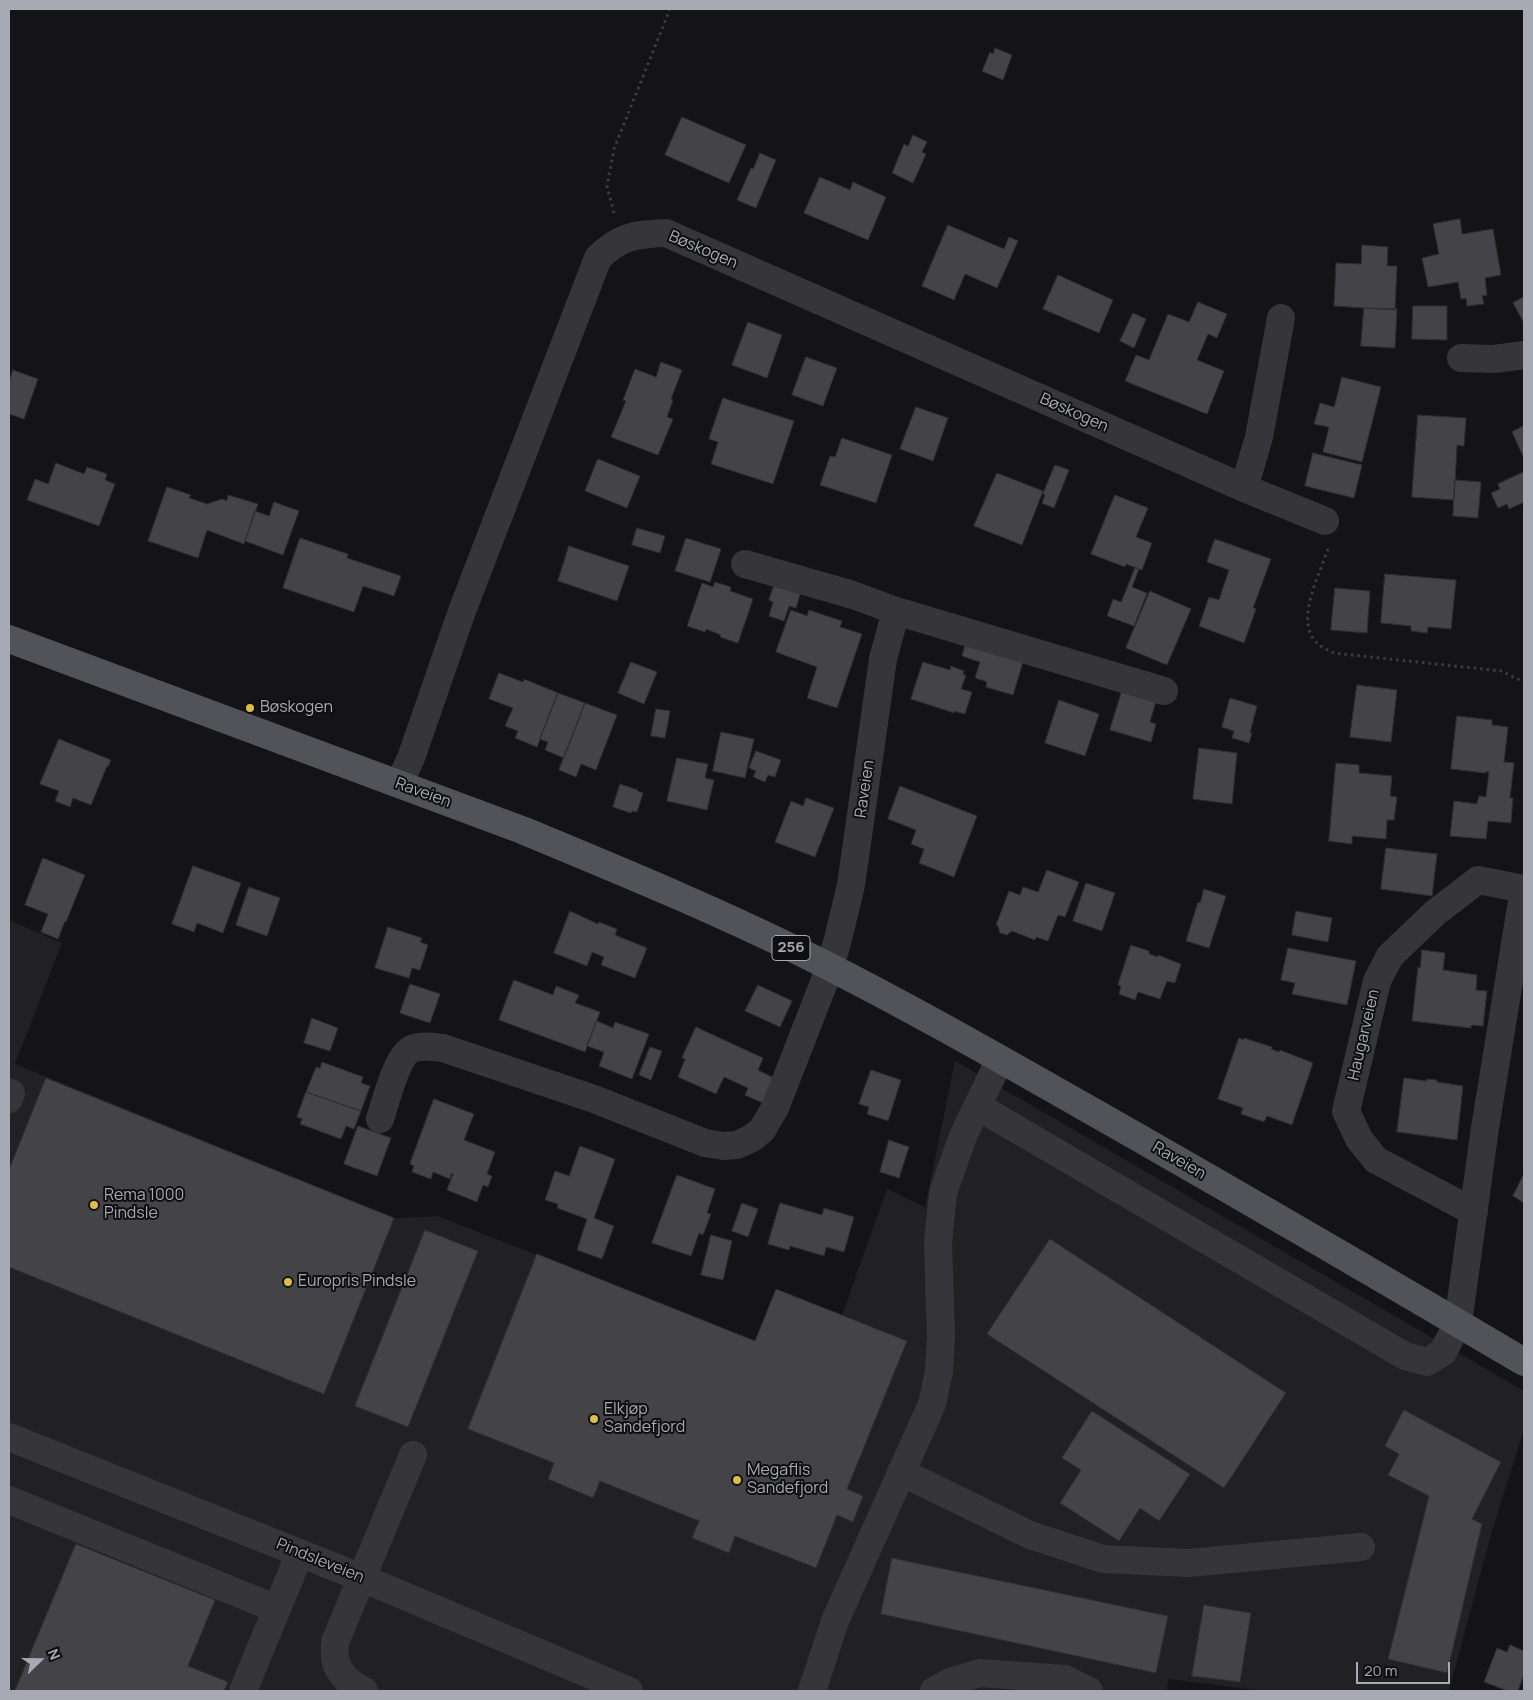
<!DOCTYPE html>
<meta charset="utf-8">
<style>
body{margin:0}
#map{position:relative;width:1533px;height:1700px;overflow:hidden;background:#141416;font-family:Manrope,sans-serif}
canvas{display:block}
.frame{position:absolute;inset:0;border:10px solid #a7aab4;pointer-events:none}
.north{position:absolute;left:15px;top:1635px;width:50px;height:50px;-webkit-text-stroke:4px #0f0f11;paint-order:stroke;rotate:68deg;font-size:14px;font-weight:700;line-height:20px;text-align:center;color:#a7aab4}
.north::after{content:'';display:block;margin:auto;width:18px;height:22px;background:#a7aab4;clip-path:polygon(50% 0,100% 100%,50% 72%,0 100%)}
.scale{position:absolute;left:1356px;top:1662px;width:94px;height:22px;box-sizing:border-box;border:2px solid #a7aab4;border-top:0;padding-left:6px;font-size:15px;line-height:18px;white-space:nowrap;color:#a7aab4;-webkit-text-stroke:4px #0f0f11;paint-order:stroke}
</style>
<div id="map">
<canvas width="1533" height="1700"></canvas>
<div class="frame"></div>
<div class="north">N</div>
<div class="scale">20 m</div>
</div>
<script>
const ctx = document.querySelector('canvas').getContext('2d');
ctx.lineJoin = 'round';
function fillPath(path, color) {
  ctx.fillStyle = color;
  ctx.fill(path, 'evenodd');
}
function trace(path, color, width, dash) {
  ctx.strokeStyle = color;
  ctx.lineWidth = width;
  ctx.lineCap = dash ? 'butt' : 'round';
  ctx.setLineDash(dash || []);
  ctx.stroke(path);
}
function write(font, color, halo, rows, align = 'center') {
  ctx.font = font + ' Manrope,sans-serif';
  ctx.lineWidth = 4;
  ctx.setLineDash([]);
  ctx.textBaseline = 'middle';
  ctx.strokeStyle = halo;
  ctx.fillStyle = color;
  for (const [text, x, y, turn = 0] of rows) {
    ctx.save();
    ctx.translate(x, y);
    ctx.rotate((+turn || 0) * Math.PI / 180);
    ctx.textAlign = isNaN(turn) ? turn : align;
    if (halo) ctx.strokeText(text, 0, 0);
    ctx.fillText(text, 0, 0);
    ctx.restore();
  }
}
fillPath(new Path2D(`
 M9,920L62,943L15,1064L394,1218L438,1216L755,1341L776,1289L842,1315L887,1189L925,1207L955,1061L1524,1391V1429L1490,1538L1449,1691H1265L1168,1679L1167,1691H9Z`), '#212022');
const building = new Path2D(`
 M995,48L1012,55L1003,80L982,71L990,52L993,54Z
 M682,117L746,145L729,183L665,155Z
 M913,135L927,142L922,152L926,154L913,183L892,173L904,144L908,146Z
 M760,153L776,160L756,208L737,200L751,168L753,169Z
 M820,177L850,190L853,182L886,197L868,240L804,213Z
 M1460,219L1462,234L1493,229L1501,275L1485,278L1487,295L1482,296L1484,304L1467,306L1466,298L1461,299L1458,282L1428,287L1422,258L1439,254L1433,224Z
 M948,225L1004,249L1009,237L1018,241L997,288L965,274L954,300L922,286Z
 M1362,245L1388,247L1387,266H1397L1395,310L1334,306L1336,263L1361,264Z
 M1058,275L1113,300L1099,333L1043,309Z
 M1524,297V323L1513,303Z
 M1198,302L1227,314L1217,338L1208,334L1197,360L1224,371L1207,414L1125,381L1136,355L1149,360L1168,314L1189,322Z
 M1413,306H1447V340L1412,339Z
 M1364,308L1397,309L1395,348L1361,346Z
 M1133,313L1146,319L1134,348L1120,341Z
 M748,322L782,335L767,378L732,365Z
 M806,357L837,368L823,406L792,395Z
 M661,362L682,370L671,399L673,400L667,417L673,419L658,455L611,437L626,401L623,400L635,369L656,377Z
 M13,370L38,379L24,419L9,414V383Z
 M1342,377L1381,387L1362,462L1323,452L1329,427L1314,424L1320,403L1334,407Z
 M723,398L794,421L773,484L711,464L718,442L709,439Z
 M916,407L948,418L933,461L900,449Z
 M1418,415L1466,418L1464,446L1457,445L1454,500L1412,497Z
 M1524,426V458L1512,432Z
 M842,438L892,455L876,503L820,485L830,456L835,457Z
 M1313,453L1362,465L1354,498L1305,486Z
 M598,459L640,476L627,508L585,491Z
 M56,463L84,474L87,467L107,474L105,480L115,484L99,526L27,500L35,479L48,484Z
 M1055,465L1069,470L1054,508L1042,503L1045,495L1043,494Z
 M1524,472V502L1509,509L1507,504L1498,508L1491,493L1500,489L1498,484Z
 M997,473L1043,491L1022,545L974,526Z
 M1455,480L1481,482L1478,518L1453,516Z
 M167,487L191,495L189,498L207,504L222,499L227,501L228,495L258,504L244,544L207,530L198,558L148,541Z
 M1115,495L1148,508L1136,537L1152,543L1142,570L1126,564L1125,567L1091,554Z
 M274,502L299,511L283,555L245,541L255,511L269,516Z
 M637,528L665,536L660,553L632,545Z
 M300,538L348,554L347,558L401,576L394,596L363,586L354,612L283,588Z
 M686,538L721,549L710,582L675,571Z
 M1215,539L1271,559L1253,608L1256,609L1244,643L1199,626L1209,597L1219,600L1229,570L1207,562Z
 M569,546L629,566L617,601L558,581Z
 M1135,568L1139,569L1132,587L1147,593L1134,626L1107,616L1113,599L1121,602Z
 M1385,574L1456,580L1451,629L1428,627L1427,633L1411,631V626L1381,623Z
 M715,582L731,587L730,591L753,599L738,643L720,637L721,635L706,629L705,632L687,626L702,583L713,587Z
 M775,583L801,591L796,608L789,606L784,621L769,616L773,602L769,600Z
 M1335,588L1370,591L1367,633L1331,630Z
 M1150,591L1191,609L1167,665L1126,648Z
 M791,610L807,616L809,610L842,621L840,627L862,634L837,708L807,698L817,667L776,652Z
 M967,640L1023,662L1013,695L986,687L987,682L975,678L980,662L962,656Z
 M631,662L657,672L644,704L618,693Z
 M923,662L950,670L951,666L964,671L963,675H966L961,689L972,692L965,714L954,711V713L911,699Z
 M499,673L523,682L524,679L558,693L537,747L515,738L518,731L505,726L513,708L489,699Z
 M1357,685L1397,690L1391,742L1350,737Z
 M1122,691L1156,701L1150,722L1156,724L1151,742L1110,730Z
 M558,693L585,703L564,758L545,750L548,742L540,739Z
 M1230,698L1257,706L1250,733H1252L1249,743L1232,738L1234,731L1222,727Z
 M1059,700L1099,714L1085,756L1045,743Z
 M585,703L617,715L596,770L581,764L576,777L559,770Z
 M656,709L670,711L665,738L651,736Z
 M1457,716L1492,720V725L1508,727L1504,762L1514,763L1510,798H1513L1511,823L1488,821L1486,839L1450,836L1454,801L1477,804L1479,796L1486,797L1489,772L1486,771V773L1451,769Z
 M721,732L754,739L745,778L713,771Z
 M59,739L111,760L108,767L107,766L91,805L73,798L70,807L55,801L59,791L40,784Z
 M1199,748L1237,753L1232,804L1193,799Z
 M756,751L781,760L775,777L768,775L765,782L753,777L756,771L749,768Z
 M677,758L708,764L705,778L714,780L707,810L667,801Z
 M1336,763L1359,765V773L1392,776L1390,796L1397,797L1394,820H1387L1386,839L1352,836V844L1329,841Z
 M620,784L638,790L637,791L643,793L637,812L632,811L631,813L613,807Z
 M900,786L977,816L954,877L919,863L924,849L911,844L916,830L888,819Z
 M806,798L834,808L815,857L775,842L791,801L803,806Z
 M1386,848L1437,854L1432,896L1381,889Z
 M43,858L85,875L66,922L65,921L58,939L41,932L48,914L25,905Z
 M193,866L241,883L223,933L197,923L194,932L172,924Z
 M1047,870L1079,882L1065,917L1058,915L1048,941L1036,937L1035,940L1012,931L1007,935L1000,933L998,926L996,925L1009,891L1020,895L1023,887L1038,892Z
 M1086,883L1115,893L1102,931L1073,921Z
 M249,887L280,898L267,936L236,925Z
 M1204,889L1226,896L1209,948L1186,941L1198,902L1200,903Z
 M570,911L598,924L599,922L617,929L615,935L647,948L635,978L601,965L604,957L592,952L587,966L554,953Z
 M1296,911L1332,918L1328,942L1292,935Z
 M388,927L422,938L420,942L428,945L420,970L412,968L409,978L375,968Z
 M1131,945L1149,951V954L1158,957V955L1181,964L1175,983L1167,981L1160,999L1138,992L1135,1000L1119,994L1121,986L1118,985Z
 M1288,948L1356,961L1347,1005L1292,994L1295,983L1281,980Z
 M1422,950L1445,953L1443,970L1477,975L1476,990L1487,991L1483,1026L1471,1025V1028L1412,1021L1418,967L1420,968Z
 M514,980L553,995L556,986L579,995L575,1003L600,1012L585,1052L499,1020Z
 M410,984L440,994L430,1023L400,1013Z
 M758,985L792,1001L780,1027L745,1011Z
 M312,1018L338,1028L330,1051L304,1043Z
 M597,1021L613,1028L615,1022L649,1034L632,1079L599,1066L604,1052L587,1046Z
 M696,1027L763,1058L758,1070L774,1078L763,1103L745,1095L748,1088L724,1077L716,1094L678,1077L685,1059L682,1058Z
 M1239,1038L1244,1040V1038L1272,1047L1271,1049L1279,1052L1280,1050L1313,1063L1292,1125L1267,1116L1264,1122L1241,1114L1243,1108L1218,1099Z
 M650,1047L662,1051L651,1080L639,1075Z
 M322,1062L363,1077L361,1083L370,1086L361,1111L306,1092L316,1067L320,1068Z
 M871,1070L901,1080L888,1121L867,1114L869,1107L859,1104Z
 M46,1078L394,1218L324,1394L9,1267V1170Z
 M1404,1078L1427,1081V1079L1437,1080V1082L1463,1086L1457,1140L1397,1132Z
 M306,1092L361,1111L354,1129L346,1126L341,1139L300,1124L302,1119L297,1117Z
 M434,1099L474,1114L464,1140L495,1152L487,1174L492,1176L488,1187L483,1185L477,1202L447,1190L453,1174H451L450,1179L433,1172L431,1179L412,1172L414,1166L410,1164Z
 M358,1126L391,1138L377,1176L344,1164Z
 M889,1140L909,1147L899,1178L880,1172Z
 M580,1146L615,1159L594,1218L614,1226L602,1259L577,1250L587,1219L557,1208L558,1204L545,1200L555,1171L569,1176Z
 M1524,1174V1203L1513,1196Z
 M677,1175L715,1189L707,1213L711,1214L703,1235L699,1233L691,1256L652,1243Z
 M742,1203L758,1209L748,1237L732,1231Z
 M780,1203L822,1215L824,1208L854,1217L844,1252L826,1247L824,1256L790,1246L789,1250L768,1244Z
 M425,1230L478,1251L408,1427L355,1406Z
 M711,1235L732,1241L723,1280L701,1275Z
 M1050,1239L1286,1393L1224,1488L987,1334Z
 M537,1254L755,1341L776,1289L907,1341L847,1489L863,1496L853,1522L837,1515L816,1568L735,1536L729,1553L692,1538L699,1521L600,1481L593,1498L548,1479L554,1463L468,1429Z
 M1404,1410L1501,1462L1472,1519L1482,1524L1447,1673L1388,1659L1429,1496L1388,1475L1399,1454L1385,1446Z
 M1092,1411L1190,1474L1159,1521L1140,1508L1119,1541L1060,1503L1081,1470L1062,1458Z
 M76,1544L215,1600L188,1666L228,1682L224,1691H15Z
 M892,1558L1168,1616L1156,1673L881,1614Z
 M1204,1605L1251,1613L1240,1682L1192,1676Z
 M1510,1645L1524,1651V1674L1518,1691H1508L1484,1682L1497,1648L1507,1652Z`);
fillPath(building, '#444448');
trace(building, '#2f2e31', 1);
trace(new Path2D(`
 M614,213L607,186L614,149L670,9
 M1328,549C1320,573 1294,622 1317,643C1321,647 1328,650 1334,653L1501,671L1524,682`), '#3c3d41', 3, [2.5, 4]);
trace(new Path2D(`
 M1461,358L1494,359L1524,355
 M1244,488L1259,437L1281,318
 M745,564L853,595L896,611
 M399,784L411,758L462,611L598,258C620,236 636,234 666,233L1244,488L1325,521
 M9,1099L11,1093
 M977,1106L1405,1356L1427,1362L1443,1352L1458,1323L1485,1128L1524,889
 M380,1119C385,1104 397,1055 412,1049C421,1045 433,1047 443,1048L594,1099L705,1143L724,1146L737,1145L752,1138L762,1130L775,1108L830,967L838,939L851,885L883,659L896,611L1164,691
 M1474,1212L1376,1160L1359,1139L1346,1111L1377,981L1390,956L1435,913L1478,880L1524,889
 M9,1437L362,1578L629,1691
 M901,1472L1030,1535L1103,1559L1189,1563L1361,1547
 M9,1500L277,1609
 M243,1691L300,1553
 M364,1691C352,1686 340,1675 336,1663C334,1657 335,1648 335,1642L413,1455
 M812,1691L835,1621L932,1404L939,1371L941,1336L938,1242L943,1193L963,1136L1000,1059
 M934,1691L950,1682L980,1673L1065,1679L1089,1691`), '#36363a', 28);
trace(new Path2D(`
 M9,639L522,830C626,873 730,916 830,967C918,1012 1004,1061 1090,1110C1236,1193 1380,1277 1524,1362`), '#525359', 28);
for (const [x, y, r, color] of [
 [250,708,5,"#dcbc45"],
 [94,1205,5,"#dcbc45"],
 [288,1282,5,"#dcbc45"],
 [594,1419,5,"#dcbc45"],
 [737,1480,5,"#dcbc45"]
]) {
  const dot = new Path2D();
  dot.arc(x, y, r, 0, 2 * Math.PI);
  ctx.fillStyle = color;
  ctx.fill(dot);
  trace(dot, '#0f0f11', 2);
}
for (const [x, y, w] of [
 [791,948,38]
]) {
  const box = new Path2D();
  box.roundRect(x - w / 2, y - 12.5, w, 25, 4);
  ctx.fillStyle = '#0f0f11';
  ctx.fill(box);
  trace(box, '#a7aab4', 1);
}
write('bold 15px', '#a7aab4', null, [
 ["256",791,948]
]);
write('16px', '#a7aab4', '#0f0f11', [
 ["Bøskogen",703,250,23],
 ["Bøskogen",1074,413,24],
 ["Raveien",865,789,-82],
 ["Raveien",423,793,20],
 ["Haugarveien",1364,1035,-77],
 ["Raveien",1179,1161,30],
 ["Pindsleveien",320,1561,22]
]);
write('16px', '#a7aab4', '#0f0f11', [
 ["Bøskogen",260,708],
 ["Rema 1000",104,1196],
 ["Pindsle",104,1214],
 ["Europris Pindsle",298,1282],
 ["Elkjøp",604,1410],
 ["Sandefjord",604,1428],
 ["Megaflis",747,1471],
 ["Sandefjord",747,1489]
], 'left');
</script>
